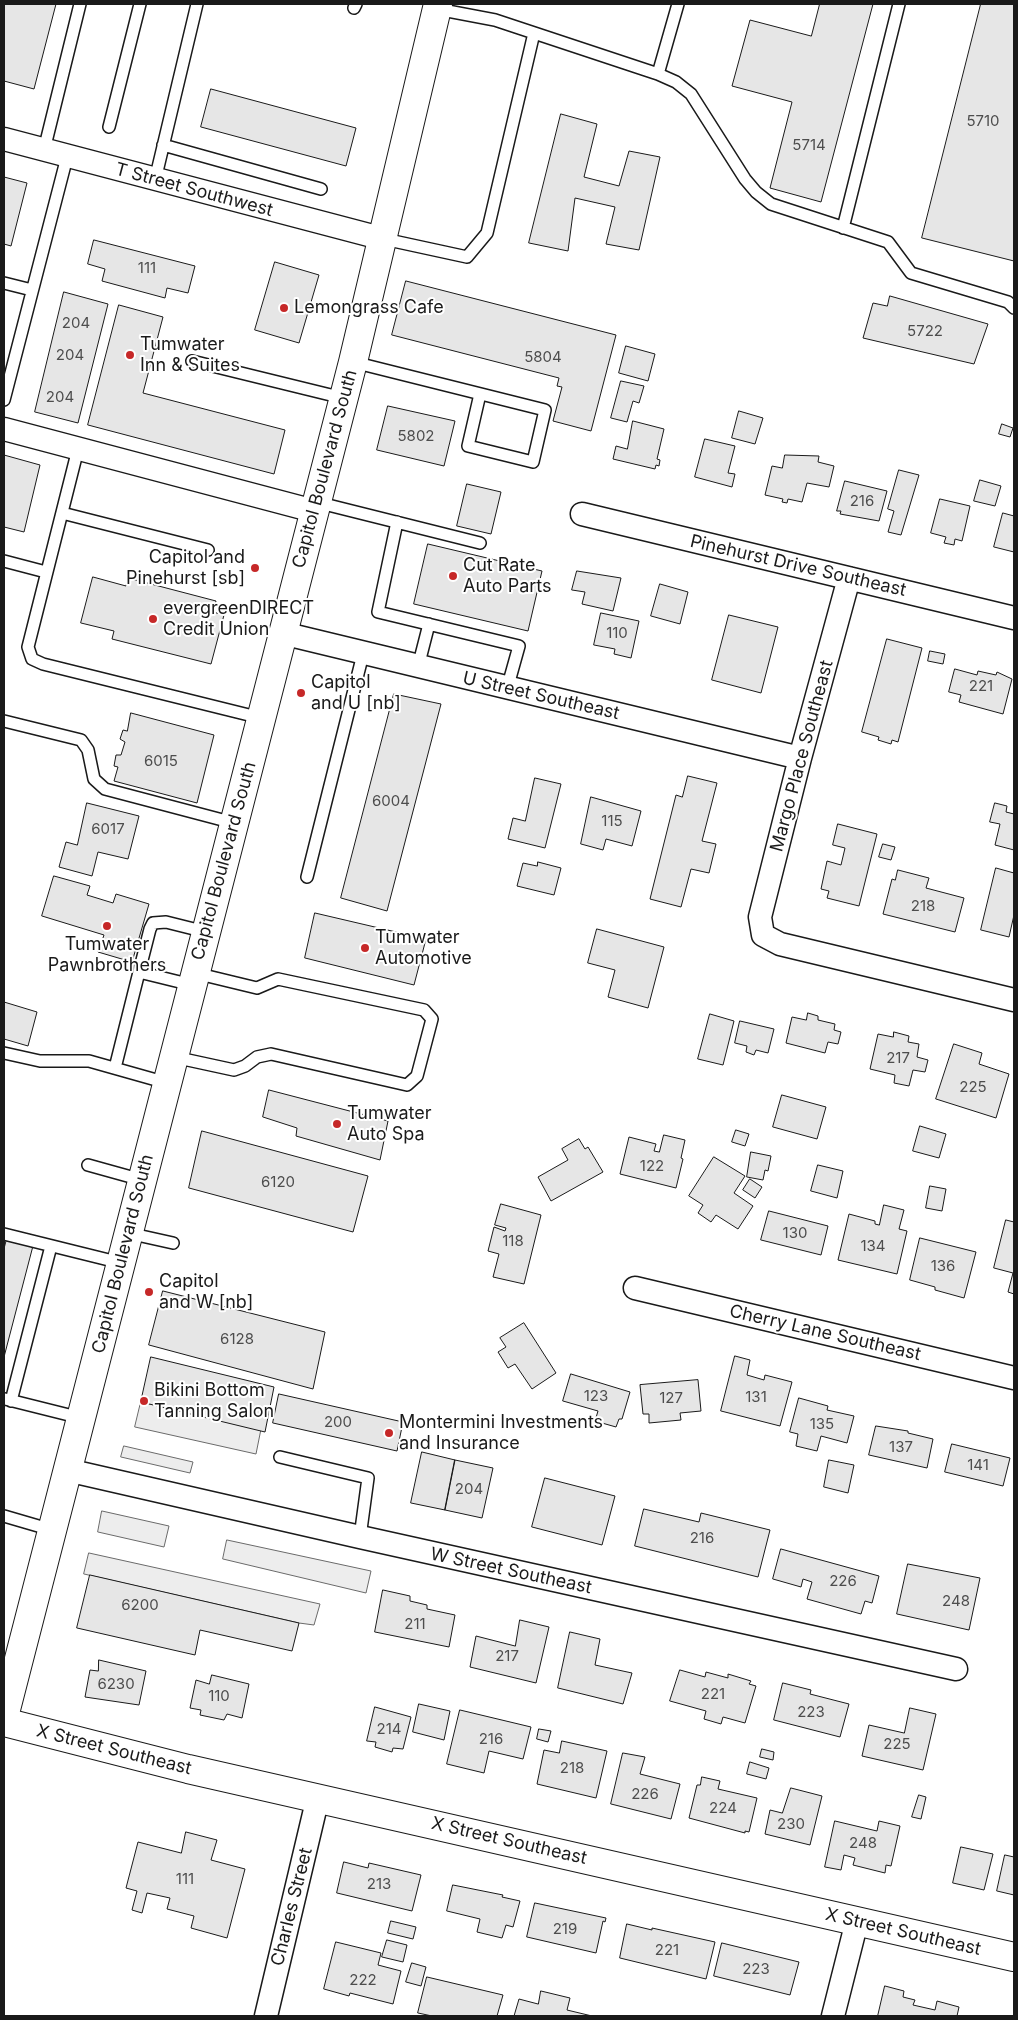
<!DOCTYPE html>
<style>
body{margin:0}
#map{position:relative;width:1018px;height:2020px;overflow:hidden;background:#fff;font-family:Inter,sans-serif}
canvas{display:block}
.frame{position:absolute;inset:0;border:5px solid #1a1a1a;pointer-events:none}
</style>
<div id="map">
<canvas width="1018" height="2020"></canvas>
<div class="frame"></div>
</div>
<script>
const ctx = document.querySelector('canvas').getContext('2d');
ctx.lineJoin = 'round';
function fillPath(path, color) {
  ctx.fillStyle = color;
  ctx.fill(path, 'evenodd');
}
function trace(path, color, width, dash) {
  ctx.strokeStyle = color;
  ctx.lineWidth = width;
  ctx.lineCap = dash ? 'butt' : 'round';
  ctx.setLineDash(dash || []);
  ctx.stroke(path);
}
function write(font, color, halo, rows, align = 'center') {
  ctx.font = font + ' Inter,sans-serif';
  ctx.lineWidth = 4;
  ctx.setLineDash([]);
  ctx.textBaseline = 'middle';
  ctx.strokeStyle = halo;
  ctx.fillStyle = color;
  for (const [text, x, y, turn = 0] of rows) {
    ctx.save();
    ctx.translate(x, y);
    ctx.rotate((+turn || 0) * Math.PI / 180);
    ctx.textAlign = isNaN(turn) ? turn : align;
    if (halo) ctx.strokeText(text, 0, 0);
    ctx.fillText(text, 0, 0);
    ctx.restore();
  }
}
const parking = new Path2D(`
 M141,1402L261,1429L256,1454L135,1427Z
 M124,1446L193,1462L190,1473L121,1457Z
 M102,1511L169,1526L164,1547L98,1532Z
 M227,1540L371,1571L366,1593L223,1559Z
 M89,1553L320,1604L314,1625L299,1623L84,1574Z`);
fillPath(parking, '#ededed');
trace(parking, '#6a6a6a', 1);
const building = new Path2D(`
 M4,4H56L34,89L4,81Z
 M820,4H873L821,202L770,188L792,102L732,86L750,20L811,36Z
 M981,4H1014V261L922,238Z
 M211,89L356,128L346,166L201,127Z
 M561,114L597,124L584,177L619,186L629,151L660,157L639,250L606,244L615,207L575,198L568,251L529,243Z
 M4,177L27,183L11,246L4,244Z
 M94,240L195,266L188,293L167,288L165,298L102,281L105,269L88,264Z
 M275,262L319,275L299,343L255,330Z
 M406,281L616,335L591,431L553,421L562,387L557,386L559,378L392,335Z
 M64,292L108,304L78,423L35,412Z
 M890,296L988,324L974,364L863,338L873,303L887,306Z
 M119,305L163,317L143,393L285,430L274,474L88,425Z
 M626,346L655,354L648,381L619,373Z
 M621,381L644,386L639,403L633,401L627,422L611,418Z
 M388,406L455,421L444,466L377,450Z
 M739,411L763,418L755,444L732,438Z
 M633,421L664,429L657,459L660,460L659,466L656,465L655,469L613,459L616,446L627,449Z
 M1002,424L1013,428L1010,437L999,434Z
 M705,439L735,446L728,473L735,474L732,487L695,477Z
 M4,455L40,465L24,532L4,527Z
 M785,455L819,456L818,462L834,466L829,487L807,483L802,502L788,499L787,503L782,502L783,499L765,495L772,466L782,468Z
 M899,470L919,475L901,535L888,532L894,511L888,509Z
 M980,480L1001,486L995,506L974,501Z
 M845,481L887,491L879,521L840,514L841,511H837Z
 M467,484L501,492L491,534L457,526Z
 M940,499L970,506L962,541L955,539L954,545L944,543L946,537L931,533Z
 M1003,513L1014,516V552L994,547Z
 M428,544L542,571L528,631L414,604Z
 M577,571L621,578L613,611L582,604L585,592L572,590Z
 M93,577L126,586L128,578L216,601L213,612L224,615L211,664L112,639L114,631L81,623Z
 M660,584L688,592L680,624L651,616Z
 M601,613L639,621L631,658L614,654L615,649L594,645Z
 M729,615L778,627L761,693L712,680Z
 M887,639L922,648L898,742L892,740L891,744L878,740L879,737L862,732Z
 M930,651L945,654L943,664L928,661Z
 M955,669L977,675L978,671L996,675L997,672L1012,679L1003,714L959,702L961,695L949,692Z
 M394,694L441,704L387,911L341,898Z
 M131,713L214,735L197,803L114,781L118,767L114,766L116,755H121L125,742L120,739L123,730L127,731Z
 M688,776L717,783L702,841L716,844L709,873L691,869L681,907L650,899L676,795L682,797Z
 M535,778L561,784L545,848L508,839L513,818L525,821Z
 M591,797L641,811L632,846L606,839L603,850L581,844Z
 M87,803L139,816L128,859L98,852L92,876L59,867L66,842L77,845Z
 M995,803L1007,806L1006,812L1014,814V850L995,845L1000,824L990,822Z
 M838,824L877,834L859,906L827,898L829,891L821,889L827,861L841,865L845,848L833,845Z
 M883,844L895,847L891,860L879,857Z
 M538,862L561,868L554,895L517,886L523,863L537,866Z
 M996,868L1014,873V915L1009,937L981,930Z
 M898,870L929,878L926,888L964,898L955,932L883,914L892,879L895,880Z
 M54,876L90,886L87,895L113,903L116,894L149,904L132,962L98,952L104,935L42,916Z
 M315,913L426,939L414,985L305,958Z
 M597,929L664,947L648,1008L608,997L615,970L588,963Z
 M4,1002L37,1012L28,1046L4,1039Z
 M808,1013L818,1016V1020L835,1024L834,1030L841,1032L838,1044L828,1042L825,1053L786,1043L792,1017L806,1020Z
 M710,1014L734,1021L723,1065L698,1059Z
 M740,1021L774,1029L768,1053L756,1050L754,1055L746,1052L747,1046L735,1043Z
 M894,1032L909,1036L908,1042L919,1044L917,1057L928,1060L925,1072L913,1070L909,1086L894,1083L895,1075L870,1069L878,1034L893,1037Z
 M954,1044L982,1053L979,1064L1009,1074L996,1118L936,1099Z
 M269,1090L388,1121L380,1160L296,1136L297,1128L263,1117Z
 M782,1095L826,1107L817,1139L773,1127Z
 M920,1126L946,1134L939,1158L913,1151Z
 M736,1130L749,1134L745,1146L732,1142Z
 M202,1131L368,1176L353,1232L189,1188Z
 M664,1135L685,1140L681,1158L683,1159L676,1188L620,1174L629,1137L656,1144L654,1151L659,1152Z
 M579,1139L585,1149L588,1147L603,1172L551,1201L538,1177L568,1160L562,1149Z
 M751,1152L771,1156L768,1171L765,1170L763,1180L747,1177Z
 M714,1157L745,1176L734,1193L753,1206L738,1229L716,1215L711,1222L698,1213L703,1205L689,1196Z
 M818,1165L843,1171L837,1198L811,1191Z
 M750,1179L762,1187L755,1198L743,1190Z
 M930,1186L946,1189L942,1211L926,1208Z
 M501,1204L541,1215L524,1284L493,1277L499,1254L488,1251L494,1227L505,1231L506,1228L495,1225Z
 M884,1205L904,1210L899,1229L907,1231L897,1274L838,1260L849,1214L875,1221V1224L879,1225Z
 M769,1211L828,1226L821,1255L761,1240Z
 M1006,1220L1014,1222V1294L1008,1292L1013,1273L994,1268Z
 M8,1235L34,1242L4,1357V1249Z
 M920,1238L976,1252L964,1298L935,1290V1287L910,1280Z
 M163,1291L325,1332L313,1389L149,1345Z
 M524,1323L556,1373L532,1389L515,1364L508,1368L498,1352L506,1347L500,1338Z
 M735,1356L750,1360L747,1375L764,1380L765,1375L792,1382L780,1426L721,1411Z
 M151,1357L274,1387L265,1432L141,1402Z
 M571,1374L630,1392L622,1419H619L616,1427L595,1421L598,1411L563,1401Z
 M698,1380L701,1411L680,1413L681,1420L649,1423V1414H643L640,1385Z
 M279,1394L403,1422L397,1451L273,1423Z
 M799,1398L828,1406L827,1410L854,1416L847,1443L821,1436L817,1451L796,1446L798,1434L790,1432Z
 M876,1426L908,1431V1433L933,1439L927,1468L869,1455Z
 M952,1444L1010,1458L1003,1486L945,1472Z
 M422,1452L455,1460L445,1510L411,1503Z
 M455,1460L493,1468L482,1518L445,1510Z
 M829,1460L854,1465L848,1493L824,1487Z
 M545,1478L615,1496L602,1545L532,1527Z
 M644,1509L699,1522L701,1513L770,1530L758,1577L635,1546Z
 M781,1549L879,1576L872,1603L865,1601L861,1614L807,1599L812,1582L803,1579L801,1587L773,1579Z
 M908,1564L980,1578L969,1630L897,1614Z
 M90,1575L299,1623L292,1651L200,1630L195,1655L77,1628Z
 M383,1590L410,1596V1601L427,1605V1609L455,1615L449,1647L375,1632Z
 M520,1620L549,1627L536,1683L470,1667L476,1636L515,1646Z
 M570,1632L600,1639L595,1665L632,1673L623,1704L558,1688Z
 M99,1660L146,1671L139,1705L85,1697L90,1670L98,1671Z
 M680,1670L705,1677L706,1672L728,1678V1674L751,1681L749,1684L756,1686L745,1723L723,1717L721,1724L704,1719L706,1711L670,1701Z
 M212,1675L249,1684L242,1718L227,1714L224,1720L200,1715L201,1710L190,1708L196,1680L209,1684Z
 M783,1683L811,1690L810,1694L849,1704L840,1737L774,1720Z
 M419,1704L450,1711L444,1740L413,1732Z
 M375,1707L411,1717L403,1749L393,1748L392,1752L375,1747L376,1742L367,1741Z
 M910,1708L936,1714L923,1770L862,1756L869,1725L904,1733Z
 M460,1710L531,1727L523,1759L489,1751L484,1773L447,1764Z
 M539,1729L551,1731L548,1742L537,1739Z
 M562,1741L607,1751L596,1798L537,1784L544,1750L559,1753Z
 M762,1749L774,1752L773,1760L760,1757Z
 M623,1753L645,1757L640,1774L680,1784L671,1819L611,1804Z
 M750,1762L769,1768L766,1779L747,1774Z
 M702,1777L720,1781L718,1789L757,1798L749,1832L745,1831V1833L689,1818L697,1785H700Z
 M791,1788L822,1796L810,1845L765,1834L770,1810L782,1813Z
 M919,1795L926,1797L921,1819L912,1817Z
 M835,1821L877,1831L879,1821L900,1826L891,1866L886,1865L885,1873L853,1865L855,1858L844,1855L841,1870L825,1867Z
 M186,1832L217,1840L211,1860L245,1869L227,1938L191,1928L194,1916L167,1909L170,1898L147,1893L142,1913L132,1910L137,1891L126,1888L138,1842L181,1853Z
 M961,1847L993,1854L984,1890L953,1883Z
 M1005,1855L1014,1857V1895L997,1891Z
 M344,1862L368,1868L369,1863L421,1875L412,1911L337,1893Z
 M453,1885L503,1895L502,1897L520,1901L513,1927L506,1925L502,1938L477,1932L480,1919L447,1911Z
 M535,1903L606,1918L605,1922L603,1921L596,1953L527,1937Z
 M391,1921L416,1927L413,1939L388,1933Z
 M627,1924L652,1930V1928L715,1942L706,1979L620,1958Z
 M387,1940L407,1945L403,1962L382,1957Z
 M336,1942L381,1953L378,1965L401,1971L393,2004L350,1993L349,1996L324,1989Z
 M722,1943L799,1962L790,1995L714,1976Z
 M412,1963L426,1967L421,1986L406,1982Z
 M427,1977L503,1995L497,2016H432L418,2013Z
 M885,1986L904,1991L903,1997L915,2000L913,2005L935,2010L937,2001L959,2007L957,2016H878Z
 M541,1991L570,1998L567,2010L592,2016H514L519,1999L538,2004Z`);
fillPath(building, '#e6e6e6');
trace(building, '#1a1a1a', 1);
const service = new Path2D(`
 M678,4L658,74L676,82L691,94L745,179L756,192L771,204L888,242L911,273L1008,302L1014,308
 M354,8L356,4
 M437,9L495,20L658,74
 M109,127L140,4
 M163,145L321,189
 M44,150L80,4
 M155,180L197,4
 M843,228L899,4
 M384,239L467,257L487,233L534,33
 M4,283L32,290
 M192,361L343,398
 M353,362C417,378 481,394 545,410L533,462L468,446L480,394
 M4,400L67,157
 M78,449L28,647L32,659L43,664L261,718
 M316,502L480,543
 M62,513L208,550
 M397,522L378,612L519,646L507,689
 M4,561L46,572
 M418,667L429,624
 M4,721L81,740L88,750L94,779L105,789L234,823
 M307,877L363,654
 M192,985L139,972L150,929L153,923L166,922L206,932
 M4,1053L40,1061H89L167,1083
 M174,1057L234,1070L245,1066L257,1057L271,1054L407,1085L417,1076L432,1019L424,1010L278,979L257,988L195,973
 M115,1068L139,972
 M88,1165L142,1180
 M128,1233L173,1243
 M4,1234L121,1263
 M5,1399L81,1418
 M11,1401L51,1246
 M280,1457L368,1478L360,1537
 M4,1516L52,1530`);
const minor = new Path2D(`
 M4,139L384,239
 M4,429L314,511
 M582,514L1014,618
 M849,578L800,758L760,917L763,935L780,944L1014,1000
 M282,633L800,758
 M635,1288L1014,1378
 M67,1470L360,1537L956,1669
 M266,2016L318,1797
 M833,2016L857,1921`);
const tertiary = new Path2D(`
 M4,1722L188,1769L1014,1957`);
const secondary = new Path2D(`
 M4,1717L353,362L438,4`);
trace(service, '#1a1a1a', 14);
trace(minor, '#1a1a1a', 25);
trace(tertiary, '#1a1a1a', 30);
trace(secondary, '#1a1a1a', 30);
trace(service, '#fff', 11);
trace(minor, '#fff', 22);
trace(tertiary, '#fff', 28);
trace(secondary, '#fff', 28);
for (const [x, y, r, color] of [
 [284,308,5,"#c62828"],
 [130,355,5,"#c62828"],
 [255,568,5,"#c62828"],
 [453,576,5,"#c62828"],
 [153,619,5,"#c62828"],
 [301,693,5,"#c62828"],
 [107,926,5,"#c62828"],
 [365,948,5,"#c62828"],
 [337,1124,5,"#c62828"],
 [149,1292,5,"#c62828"],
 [144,1401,5,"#c62828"],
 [389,1433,5,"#c62828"]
]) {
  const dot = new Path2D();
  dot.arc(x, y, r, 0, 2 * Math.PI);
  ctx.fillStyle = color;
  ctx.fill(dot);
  trace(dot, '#fff', 2);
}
write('15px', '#4d4d4d', null, [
 ["5710",983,121],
 ["5714",809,145],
 ["111",147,268],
 ["204",76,323],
 ["5722",925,331],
 ["204",70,355],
 ["5804",543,357],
 ["204",60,397],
 ["5802",416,436],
 ["216",862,501],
 ["110",617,633],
 ["221",981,686],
 ["6015",161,761],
 ["6004",391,801],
 ["115",612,821],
 ["6017",108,829],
 ["218",923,906],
 ["217",898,1058],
 ["225",973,1087],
 ["122",652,1166],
 ["6120",278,1182],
 ["130",795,1233],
 ["118",513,1241],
 ["134",873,1246],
 ["136",943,1266],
 ["6128",237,1339],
 ["123",596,1396],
 ["131",756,1397],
 ["127",671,1398],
 ["200",338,1422],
 ["135",822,1424],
 ["137",901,1447],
 ["141",978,1465],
 ["204",469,1489],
 ["216",702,1538],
 ["226",843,1581],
 ["248",956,1601],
 ["6200",140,1605],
 ["211",415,1624],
 ["217",507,1656],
 ["6230",116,1684],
 ["221",713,1694],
 ["110",219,1696],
 ["223",811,1712],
 ["214",389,1729],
 ["216",491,1739],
 ["225",897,1744],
 ["218",572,1768],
 ["226",645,1794],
 ["224",723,1808],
 ["230",791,1824],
 ["248",863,1843],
 ["111",185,1879],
 ["213",379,1884],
 ["219",565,1929],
 ["221",667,1950],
 ["223",756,1969],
 ["222",363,1980]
]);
write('18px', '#1a1a1a', '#fff', [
 ["T Street Southwest",194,190,15],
 ["Capitol Boulevard South",325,469,-75],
 ["Pinehurst Drive Southeast",798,566,13],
 ["U Street Southeast",541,696,13],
 ["Margo Place Southeast",802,756,-75],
 ["Capitol Boulevard South",224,861,-75],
 ["Capitol Boulevard South",123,1254,-76],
 ["Cherry Lane Southeast",825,1333,13],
 ["W Street Southeast",511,1571,12],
 ["X Street Southeast",114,1750,14],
 ["X Street Southeast",509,1841,13],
 ["Charles Street",292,1907,-76],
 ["X Street Southeast",903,1932,13]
]);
write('18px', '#1a1a1a', '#fff', [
 ["Lemongrass Cafe",294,308],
 ["Tumwater",140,345],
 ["Inn & Suites",140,366],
 ["Capitol and",245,558,"right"],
 ["Pinehurst [sb]",245,579,"right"],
 ["Cut Rate",463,566],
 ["Auto Parts",463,587],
 ["evergreenDIRECT",163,609],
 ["Credit Union",163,630],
 ["Capitol",311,683],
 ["and U [nb]",311,704],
 ["Tumwater",375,938],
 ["Automotive",375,959],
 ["Tumwater",107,945,"center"],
 ["Pawnbrothers",107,966,"center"],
 ["Tumwater",347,1114],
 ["Auto Spa",347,1135],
 ["Capitol",159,1282],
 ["and W [nb]",159,1303],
 ["Bikini Bottom",154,1391],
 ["Tanning Salon",154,1412],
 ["Montermini Investments",399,1423],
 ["and Insurance",399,1444]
], 'left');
</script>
